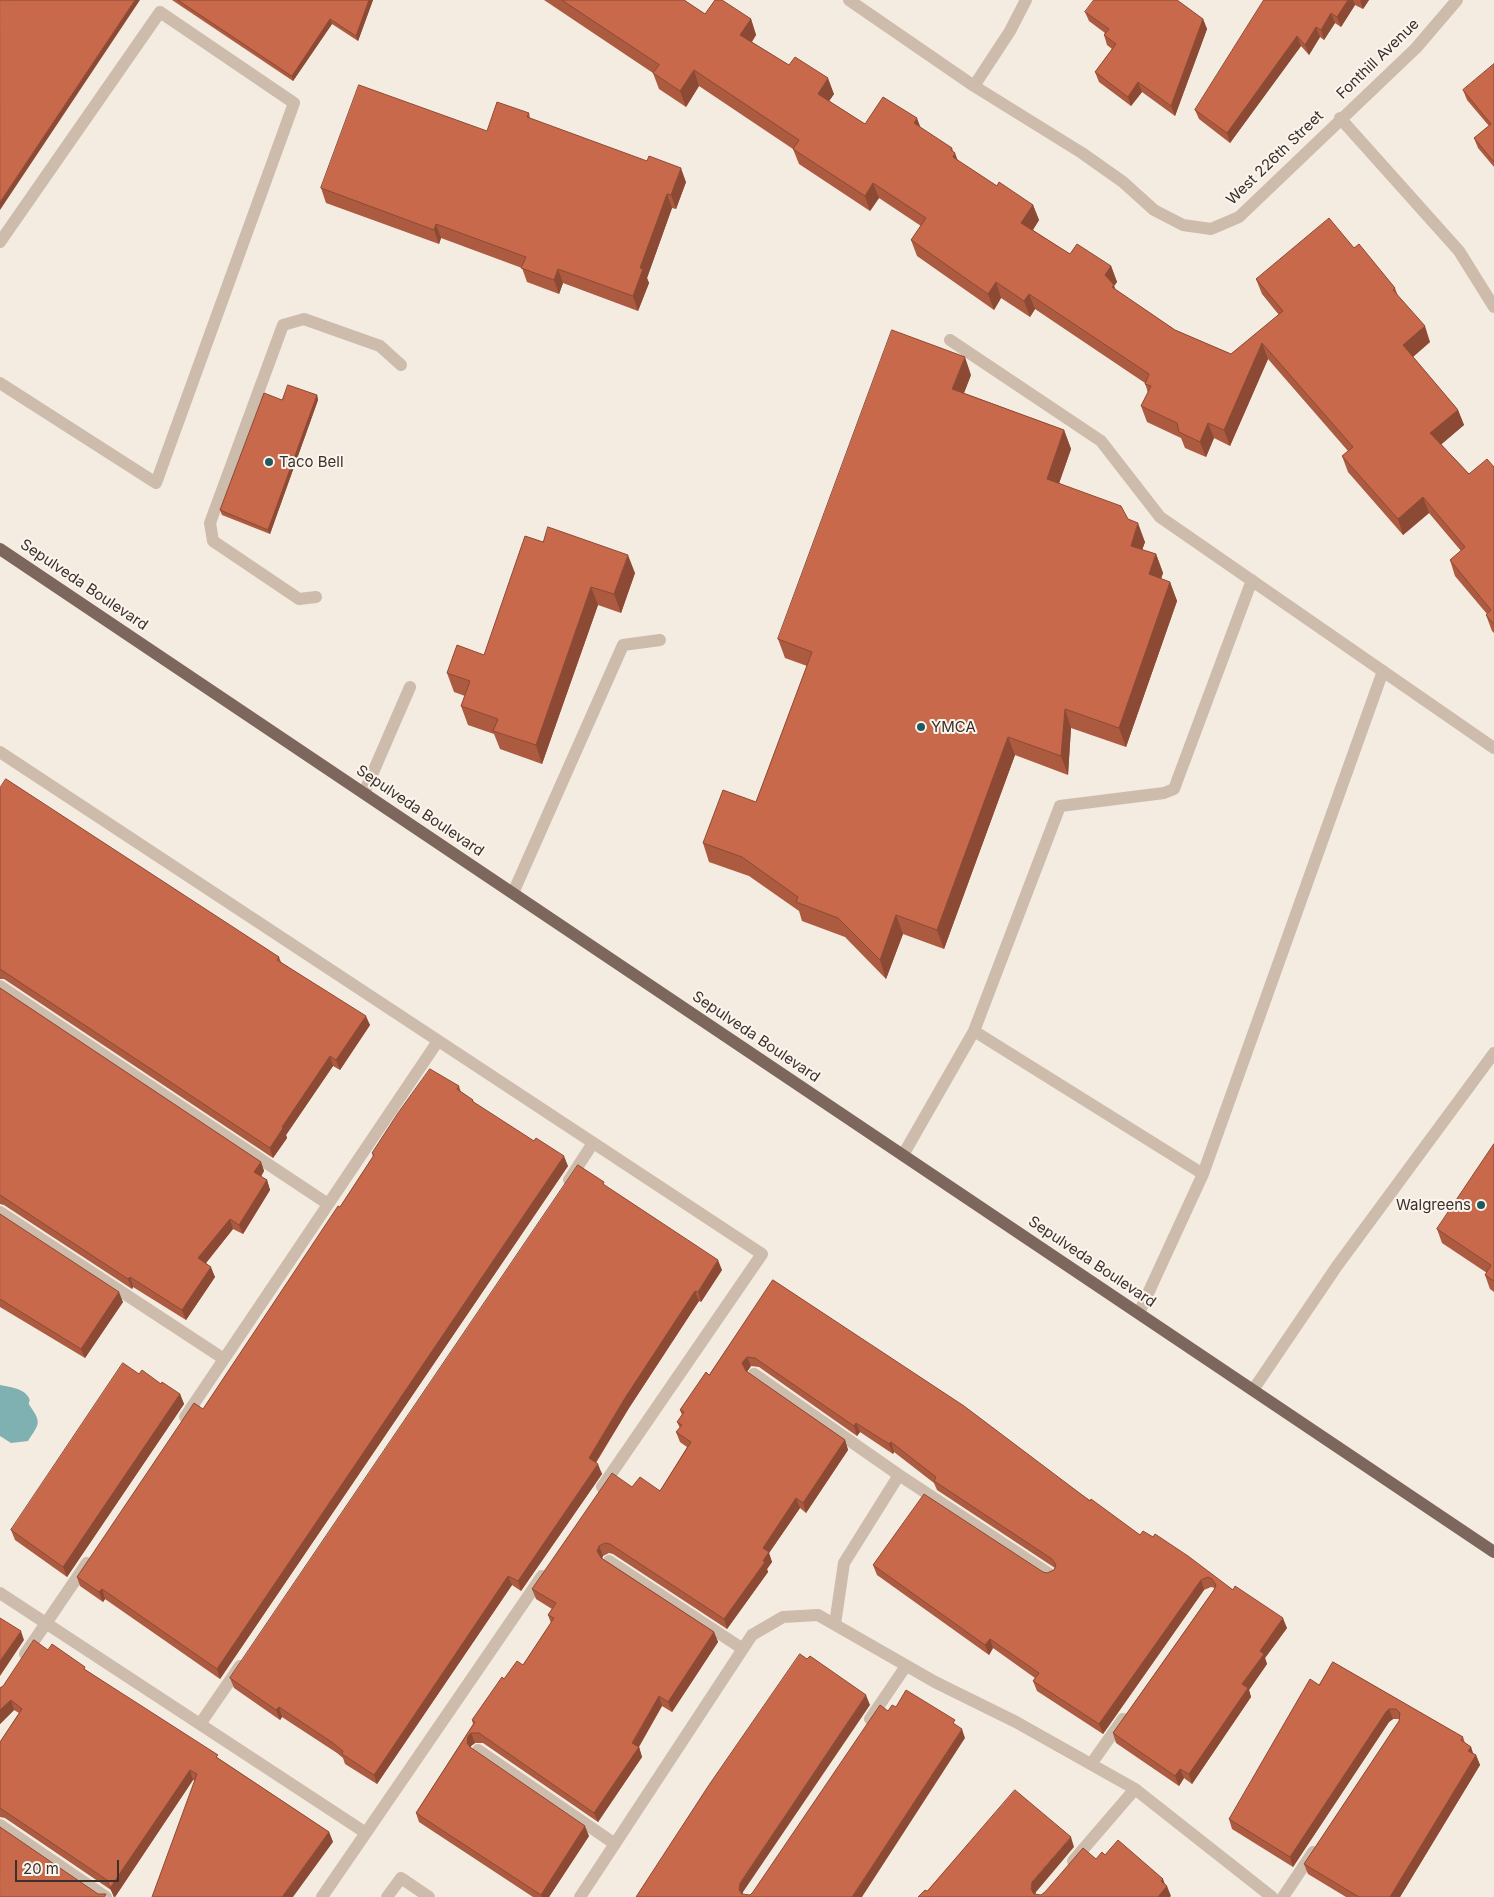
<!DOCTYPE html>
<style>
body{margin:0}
#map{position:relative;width:1494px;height:1897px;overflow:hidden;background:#f4ebe1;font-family:Inter,sans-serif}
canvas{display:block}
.scale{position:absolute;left:15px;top:1860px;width:104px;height:22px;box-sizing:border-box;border:2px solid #3b302b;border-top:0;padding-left:6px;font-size:15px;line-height:18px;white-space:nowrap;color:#3b302b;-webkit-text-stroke:4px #fbf5ee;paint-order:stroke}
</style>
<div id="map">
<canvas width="1494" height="1897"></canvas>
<div class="scale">20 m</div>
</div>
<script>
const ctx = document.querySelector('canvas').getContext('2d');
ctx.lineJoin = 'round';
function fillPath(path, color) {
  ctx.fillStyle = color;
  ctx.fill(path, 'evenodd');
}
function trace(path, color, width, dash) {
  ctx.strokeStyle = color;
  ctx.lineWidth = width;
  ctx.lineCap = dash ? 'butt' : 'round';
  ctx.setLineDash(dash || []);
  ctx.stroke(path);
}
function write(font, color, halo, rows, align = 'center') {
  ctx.font = font + ' Inter,sans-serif';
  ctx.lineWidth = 4;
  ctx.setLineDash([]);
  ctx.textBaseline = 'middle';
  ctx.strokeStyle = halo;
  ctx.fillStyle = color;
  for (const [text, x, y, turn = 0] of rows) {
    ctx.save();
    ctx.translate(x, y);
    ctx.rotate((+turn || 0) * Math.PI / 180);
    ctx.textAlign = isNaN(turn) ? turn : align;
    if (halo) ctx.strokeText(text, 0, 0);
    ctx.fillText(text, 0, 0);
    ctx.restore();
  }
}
fillPath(new Path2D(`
 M0,1385C9,1387 24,1388 29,1398C31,1403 27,1401 30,1406C42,1423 39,1424 28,1441L11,1443L0,1436Z`), '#7fb0b2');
trace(new Path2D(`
 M0,242L160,12L294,103L156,483L0,383
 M950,340L1101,441L1160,517L1494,748
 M316,597L299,599L213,541L210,523L283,325L304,319L380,346L401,365
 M364,793L410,687
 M513,893L623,645L660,640
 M0,986L328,1204
 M974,1031L1203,1174
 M903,1155L974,1031L1060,806L1164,793L1174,789L1252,580
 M1139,1313L1203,1174L1383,671
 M754,1374L899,1475L844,1563L835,1624
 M1253,1390L1337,1266L1494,1053
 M899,1475L1051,1575
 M609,1561L743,1649
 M870,1719L906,1666
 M478,1750L615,1844
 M1091,1764L1123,1719
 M1073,1861L1135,1789
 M387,1897L401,1878L429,1897
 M580,1897L752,1635L783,1617L818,1615L935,1682L1016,1722L1135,1789L1272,1897
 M1283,1897L1313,1852`), '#cdbbac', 12);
trace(new Path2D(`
 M849,0L974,86L1082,153L1123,182L1154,210L1183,225L1211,229L1239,217L1416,48L1457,0
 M974,86L1010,31L1026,0
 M1340,118L1459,251L1494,307
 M0,752L762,1254L602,1487
 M569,1180L593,1143
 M0,1212L224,1359
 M185,1417L438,1041
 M0,1593L366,1833
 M25,1654L87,1563
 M200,1724L240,1666
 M0,1825L106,1897
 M322,1897L542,1576`), '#cdbbac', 12);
trace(new Path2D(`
 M0,549L1494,1552`), '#7d675c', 12);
fillPath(new Path2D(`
 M172,0H373L358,41L332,24L293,81Z
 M544,0H684L705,14L751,19L756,35L752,42L834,94L829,101L865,124L920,127L953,152L958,161L997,186L1033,205L1039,220L1033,230L1070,254L1111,266L1117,282L1114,286L1116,290L1175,330L1231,354L1279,315L1262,294L1256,279L1354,248L1395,288L1398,296L1430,342L1413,357L1458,410L1464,425L1441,444L1469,474L1494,467V633L1492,631L1486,615L1487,614L1455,576L1450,560L1461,551L1429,513L1403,535L1348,472L1342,456L1348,451L1268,359L1230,446L1214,438L1206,457L1185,448L1181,438L1147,422L1141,406L1148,393L1145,383L1035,309L1030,317L1001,298L994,310L917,256L911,240L921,226L879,198L870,211L799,164L793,149L699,86L686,107L659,89L653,73Z
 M1264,0H1369L1363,9L1355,5L1341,27L1335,23L1324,40L1320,37L1309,55L1301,46L1230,143L1199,119L1195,110Z
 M1085,12L1203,19L1207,29L1175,116L1142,92L1131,106L1099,82L1095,72L1112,49L1107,45L1104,35L1105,33L1089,21Z
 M1494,64V167L1478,148L1474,138L1489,126L1467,100L1463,90Z
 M529,113L530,118L686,182L676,209L672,208L647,278L649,283L638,311L563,283L559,294L527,282L522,268L441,238L439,244L326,203L321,188L487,131Z
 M971,375L964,393L1064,430L1071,449L1059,483L1128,519L1145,542L1142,550L1156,554L1163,573L1161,579L1170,582L1177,601L1126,747L1071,728L1068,775L1015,755L944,949L903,934L886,979L845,937L802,921L799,911L749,876L709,862L703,843L756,802L807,666L785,658L778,639Z
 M317,395L318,400L270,534L222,515L220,510L282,400Z
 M543,542L635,573L621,613L598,605L542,764L500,749L494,734L468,725L461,706L465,696L454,692L447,673L484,655Z
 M0,788L279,957L281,962L370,1025L340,1070L333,1066L286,1135L287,1138L273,1158L4,979H0Z
 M0,988L261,1162L264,1171L261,1177L267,1180L270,1190L243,1234L233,1229L206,1263L215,1277L186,1320L133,1287L132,1289L4,1205L0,1204Z
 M459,1086L461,1092L473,1100L474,1103L568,1166L220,1679L105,1599L103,1602L80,1586L77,1577L203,1409L340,1207L373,1157L372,1153Z
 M1494,1144V1292L1490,1289L1485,1275L1487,1273L1442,1243L1437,1229Z
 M605,1186L722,1270L701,1302L699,1301L629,1408L596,1463L602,1474L521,1591L512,1585L377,1784L345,1764L343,1758L337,1753L282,1717L280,1720L234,1688L230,1678Z
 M0,1214L123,1302L85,1358L0,1307Z
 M773,1280L1140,1535L1233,1590L1287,1628L1265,1658L1267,1664L1249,1690L1251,1697L1192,1784L1184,1778L1179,1786L1116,1743L1113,1733L1215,1588L1211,1587L1204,1590L1103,1734L1037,1691L1033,1681L1035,1678L993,1648L989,1655L877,1575L873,1565L1043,1572L1047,1573L1054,1570L1055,1568L937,1490L934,1483L894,1452L893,1454L860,1432L857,1436L759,1367L751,1366L747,1372L845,1440L848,1450L806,1513L800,1508L769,1553L772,1562L767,1569L768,1572L727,1629L613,1554L609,1553L603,1556L602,1558L714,1632L718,1642L672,1712L662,1706L639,1747L642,1757L598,1822L483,1743H475L471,1746V1748L589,1836L549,1897H533L419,1822L416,1813L473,1724L472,1720L504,1679L523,1665L551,1623L548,1615L552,1609L536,1599L532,1589L632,1487L660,1491L687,1447L680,1442L676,1432L680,1428L677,1422L682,1415L680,1410L709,1375Z
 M139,1374L161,1384L180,1394L184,1404L67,1577L15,1540L11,1530Z
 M48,1650L86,1670L329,1832L333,1842L193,1780L115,1897H114L111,1890L5,1818L0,1817V1742L19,1713L14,1710L0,1724V1688Z
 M1333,1662L1463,1737L1465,1743L1471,1747L1473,1754L1476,1755L1480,1765L1400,1897H1346L1308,1874L1304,1864L1399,1721V1719H1393L1389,1722L1293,1867L1232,1829L1229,1819L1319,1685Z`), '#ac5a40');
fillPath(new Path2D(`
 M135,0H140L0,210V202Z
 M369,0H373L358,41L356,36Z
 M1348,0H1353L1355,5L1341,27L1337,17Z
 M1360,0H1369L1363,9Z
 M1331,13L1335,23L1324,40L1321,30Z
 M330,19L332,24L293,81L292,76Z
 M751,19L756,35L746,50L740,35Z
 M1203,19L1207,29L1175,116L1171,106Z
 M1316,27L1320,37L1309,55L1305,45Z
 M1297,36L1301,46L1230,143L1227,133Z
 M694,70L699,86L686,107L680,91Z
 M828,78L834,94L823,110L818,94Z
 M1138,82L1142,92L1131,106L1128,97Z
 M917,118L923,134L914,123Z
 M952,148L954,155L955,153L961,169L953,157L951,150Z
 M681,168L686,182L676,209L671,195Z
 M873,183L879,198L870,211L865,196Z
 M667,194L672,208L647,278L649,283L638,311L633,296L640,268Z
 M1033,205L1039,220L1027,239L1021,223Z
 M436,224L441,238L439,244L434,230Z
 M1111,266L1117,282L1114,286L1119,301L1105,275Z
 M558,269L563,283L559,294L554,280Z
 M996,282L1001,298L994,310L988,294Z
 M1029,294L1035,309L1030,317L1024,301Z
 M1425,326L1430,342L1408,361L1403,345Z
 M1262,343L1268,359L1230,446L1224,430Z
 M965,357L971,375L958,408L952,389Z
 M317,395L318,400L270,534L268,530Z
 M1458,410L1464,425L1436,449L1430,433Z
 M1208,423L1214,438L1206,457L1200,442Z
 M1064,430L1071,449L1054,498L1047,479Z
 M1423,497L1429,513L1403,535L1398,519Z
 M1138,523L1145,542L1137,564L1131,546Z
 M1156,554L1163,573L1156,593L1149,574Z
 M628,555L635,573L621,613L614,594Z
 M1170,582L1177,601L1126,747L1119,728Z
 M591,587L598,605L542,764L536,745Z
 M1065,709L1071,728L1068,775L1061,756Z
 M1008,737L1015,755L944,949L937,930Z
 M896,915L903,934L886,979L880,960Z
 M366,1016L370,1025L340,1070L336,1060Z
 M330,1056L333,1066L286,1135L287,1138L273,1158L270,1148L282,1127Z
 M564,1156L568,1166L220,1679L217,1669Z
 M261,1162L264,1171L257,1182L254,1172Z
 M267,1180L270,1190L243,1234L239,1225Z
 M230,1219L233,1229L202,1268L198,1258Z
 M718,1260L722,1270L701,1302L698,1292Z
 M211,1267L215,1277L186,1320L182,1310Z
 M130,1277L133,1287L132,1289L128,1279Z
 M695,1291L699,1301L629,1408L592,1468L589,1458L625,1398Z
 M119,1292L123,1302L85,1358L81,1349Z
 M747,1357L751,1366L746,1373L742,1363Z
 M180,1394L184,1404L67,1577L63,1567Z
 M856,1423L860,1432L857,1436L854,1426Z
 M845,1440L848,1450L806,1513L803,1503Z
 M891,1442L894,1452L893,1454L889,1444Z
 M598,1464L602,1474L521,1591L518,1581Z
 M796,1498L800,1508L769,1553L772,1562L767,1569L768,1572L727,1629L724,1619L763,1561V1548Z
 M599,1546L603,1556L601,1561L597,1551Z
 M508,1576L512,1585L377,1784L374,1775Z
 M1201,1580L1204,1590L1103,1734L1099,1724Z
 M102,1589L105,1599L103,1602L99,1592Z
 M1283,1618L1287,1628L1265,1658L1267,1664L1249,1690L1251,1697L1192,1784L1189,1774L1242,1684L1260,1651Z
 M21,1631L24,1640L0,1676V1661Z
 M714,1632L718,1642L672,1712L668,1702Z
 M990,1639L993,1648L989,1655L985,1645Z
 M866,1695L870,1705L743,1892V1897L739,1890L740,1883Z
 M659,1696L662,1706L638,1748L639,1747L642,1757L598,1822L594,1813Z
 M11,1700L14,1710L0,1724V1710Z
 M279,1707L282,1717L280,1720L276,1710Z
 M1389,1709L1393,1719L1389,1722L1293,1867L1290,1857L1386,1712Z
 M962,1729L965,1738L862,1897H852Z
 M471,1733L475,1743L471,1746V1753L467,1743L468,1736Z
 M1471,1747L1474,1756L1468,1751Z
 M1476,1755L1480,1765L1400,1897H1390Z
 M1180,1769L1184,1778L1179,1786L1175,1776Z
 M190,1770L193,1780L115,1897H114L110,1888Z
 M585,1826L589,1836L549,1897H542L541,1895Z
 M329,1832L333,1842L293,1897H282Z
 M1071,1837L1074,1847L1036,1892L1035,1897L1031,1889L1032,1882Z
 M1163,1879L1166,1887L1167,1886L1171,1896L1170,1897H1158L1161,1881Z`), '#8c4a34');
const building = new Path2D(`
 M0,0H135L0,202Z
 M178,0H369L356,36L330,19L292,76Z
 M562,0H684L705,14L715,0H722L751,19L740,35L789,65L795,57L828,78L818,94L865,124L883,97L917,118L914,123L952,148L951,150L955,153L953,157L997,186L999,182L1033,205L1021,223L1070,254L1077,244L1111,266L1105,275L1114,285L1112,287L1175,330L1231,354L1283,311L1256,279L1329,218L1354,248L1359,244L1395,288L1393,290L1425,326L1403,345L1458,410L1430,433L1469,474L1487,459L1494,467V624L1486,615L1491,610L1450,560L1465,547L1423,497L1398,519L1342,456L1353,447L1262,343L1224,430L1208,423L1200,442L1179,432L1177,423L1141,406L1151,386L1145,384L1149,374L1029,294L1024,301L996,282L988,294L911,240L926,218L873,183L865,196L793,149L799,140L694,70L680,91L653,73L659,65Z
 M1094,0H1177L1203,19L1171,106L1138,82L1128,97L1095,72L1116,44L1104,35L1109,29L1085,12Z
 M1264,0H1348L1337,17L1331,13L1321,30L1316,27L1305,45L1297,36L1227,133L1195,110Z
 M1494,64V162L1474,138L1491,124L1463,90Z
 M359,85L487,131L497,102L529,113L527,117L647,161L649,156L681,168L671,195L667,194L640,268L643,269L633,296L558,269L554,280L521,268L526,257L436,224L434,230L321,188Z
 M892,330L965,357L952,389L1064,430L1047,479L1121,506L1128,519L1138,523L1131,546L1156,554L1149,574L1170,582L1119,728L1065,709L1061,756L1008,737L937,930L896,915L880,960L838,918L796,902L798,897L742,857L703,843L723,790L756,802L812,652L778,639Z
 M288,385L317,395L268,530L220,510L264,393L282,400Z
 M548,527L628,555L614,594L591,587L536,745L493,731L498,719L461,706L470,681L447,673L457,645L484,655L525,536L543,542Z
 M6,779L279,957L277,960L366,1016L336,1060L330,1056L282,1127L283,1128L270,1148L0,969V788Z
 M0,988L261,1162L254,1172L267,1180L239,1225L230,1219L198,1258L211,1267L182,1310L130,1277L128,1279L0,1195Z
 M430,1069L459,1086L457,1089L473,1100L472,1101L534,1141L536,1138L564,1156L217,1669L102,1589L99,1592L77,1577L194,1403L203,1409L338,1206L340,1207L374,1155L372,1153L398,1113Z
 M1494,1144V1281L1485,1275L1491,1265L1437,1229Z
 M578,1165L604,1182L603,1184L718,1260L698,1292L695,1291L625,1398L589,1458L598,1464L518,1581L508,1576L374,1775L342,1754L343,1751L333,1743L279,1707L276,1710L230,1678Z
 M0,1214L119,1292L81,1349L0,1299Z
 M773,1280L964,1406L1090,1501L1091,1499L1140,1535L1143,1531L1153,1537L1155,1534L1188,1556L1233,1590L1235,1586L1283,1618L1260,1651L1264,1654L1242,1684L1248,1688L1189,1774L1180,1769L1175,1776L1113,1733L1214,1590L1216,1585L1212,1579L1208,1577L1201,1580L1099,1724L1033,1681L1039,1673L990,1639L985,1645L873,1565L924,1494L1043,1572L1047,1573L1054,1570L1056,1565L1052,1559L934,1481L936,1477L891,1442L889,1444L856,1423L854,1426L755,1358L747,1357L742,1363L746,1371L845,1440L803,1503L796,1498L763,1548L769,1552L763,1561L765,1562L724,1619L610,1544L605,1543L599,1546L597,1551L601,1558L714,1632L668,1702L659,1696L632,1743L639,1747L594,1813L479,1733H471L468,1736L467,1743L470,1747L585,1826L541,1895L416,1813L475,1722L472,1720L502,1677L504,1679L517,1661L523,1665L554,1618L548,1615L556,1603L532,1589L612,1473L632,1487L640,1477L660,1491L691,1442L676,1432L682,1425L677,1422L684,1412L680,1410L706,1372L709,1375Z
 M123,1363L139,1374L142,1370L161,1384L162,1382L180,1394L63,1567L11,1530Z
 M0,1618L21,1631L0,1661Z
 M34,1640L48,1650L52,1644L85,1667L84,1669L218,1755L216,1757L329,1832L282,1897H152L197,1774L190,1770L110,1888L107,1880L0,1808V1742L22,1709L11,1700L0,1710V1688L3,1686Z
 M800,1654L807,1659L810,1656L866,1695L740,1883L739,1890L742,1894L750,1895L753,1892L880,1705L888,1711L892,1705L896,1707L906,1690L955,1720L953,1723L962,1729L852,1897H636L709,1785Z
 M1333,1662L1463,1737L1461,1740L1471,1747L1468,1751L1476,1755L1390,1897H1359L1304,1864L1399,1721L1400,1713L1396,1709H1389L1386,1712L1290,1857L1229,1819L1310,1679L1319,1685Z
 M1015,1790L1071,1837L1032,1882L1031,1889L1034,1894L1041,1895L1045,1892L1083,1848L1096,1859L1102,1852L1105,1855L1118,1840L1163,1879L1161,1881L1167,1886L1158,1897H918L925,1890L927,1891Z
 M0,1827L98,1894H106L104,1897H0Z`);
fillPath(building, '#c8694b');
trace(building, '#8c4a34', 1);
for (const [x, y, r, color] of [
 [269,462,5,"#1f5a5e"],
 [921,727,5,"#1f5a5e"],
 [1481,1205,5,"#1f5a5e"]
]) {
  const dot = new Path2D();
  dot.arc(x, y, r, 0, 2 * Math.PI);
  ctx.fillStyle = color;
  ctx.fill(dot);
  trace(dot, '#fbf5ee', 2);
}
write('15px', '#3b302b', '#fbf5ee', [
 ["Fonthill Avenue",1378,59,-44],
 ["West 226th Street",1275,158,-44],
 ["Sepulveda Boulevard",84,585,34],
 ["Sepulveda Boulevard",420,811,34],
 ["Sepulveda Boulevard",756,1037,34],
 ["Sepulveda Boulevard",1092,1262,34]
]);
write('15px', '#3b302b', '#fbf5ee', [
 ["Taco Bell",279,462],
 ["YMCA",931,727],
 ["Walgreens",1471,1205,"right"]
], 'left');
</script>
